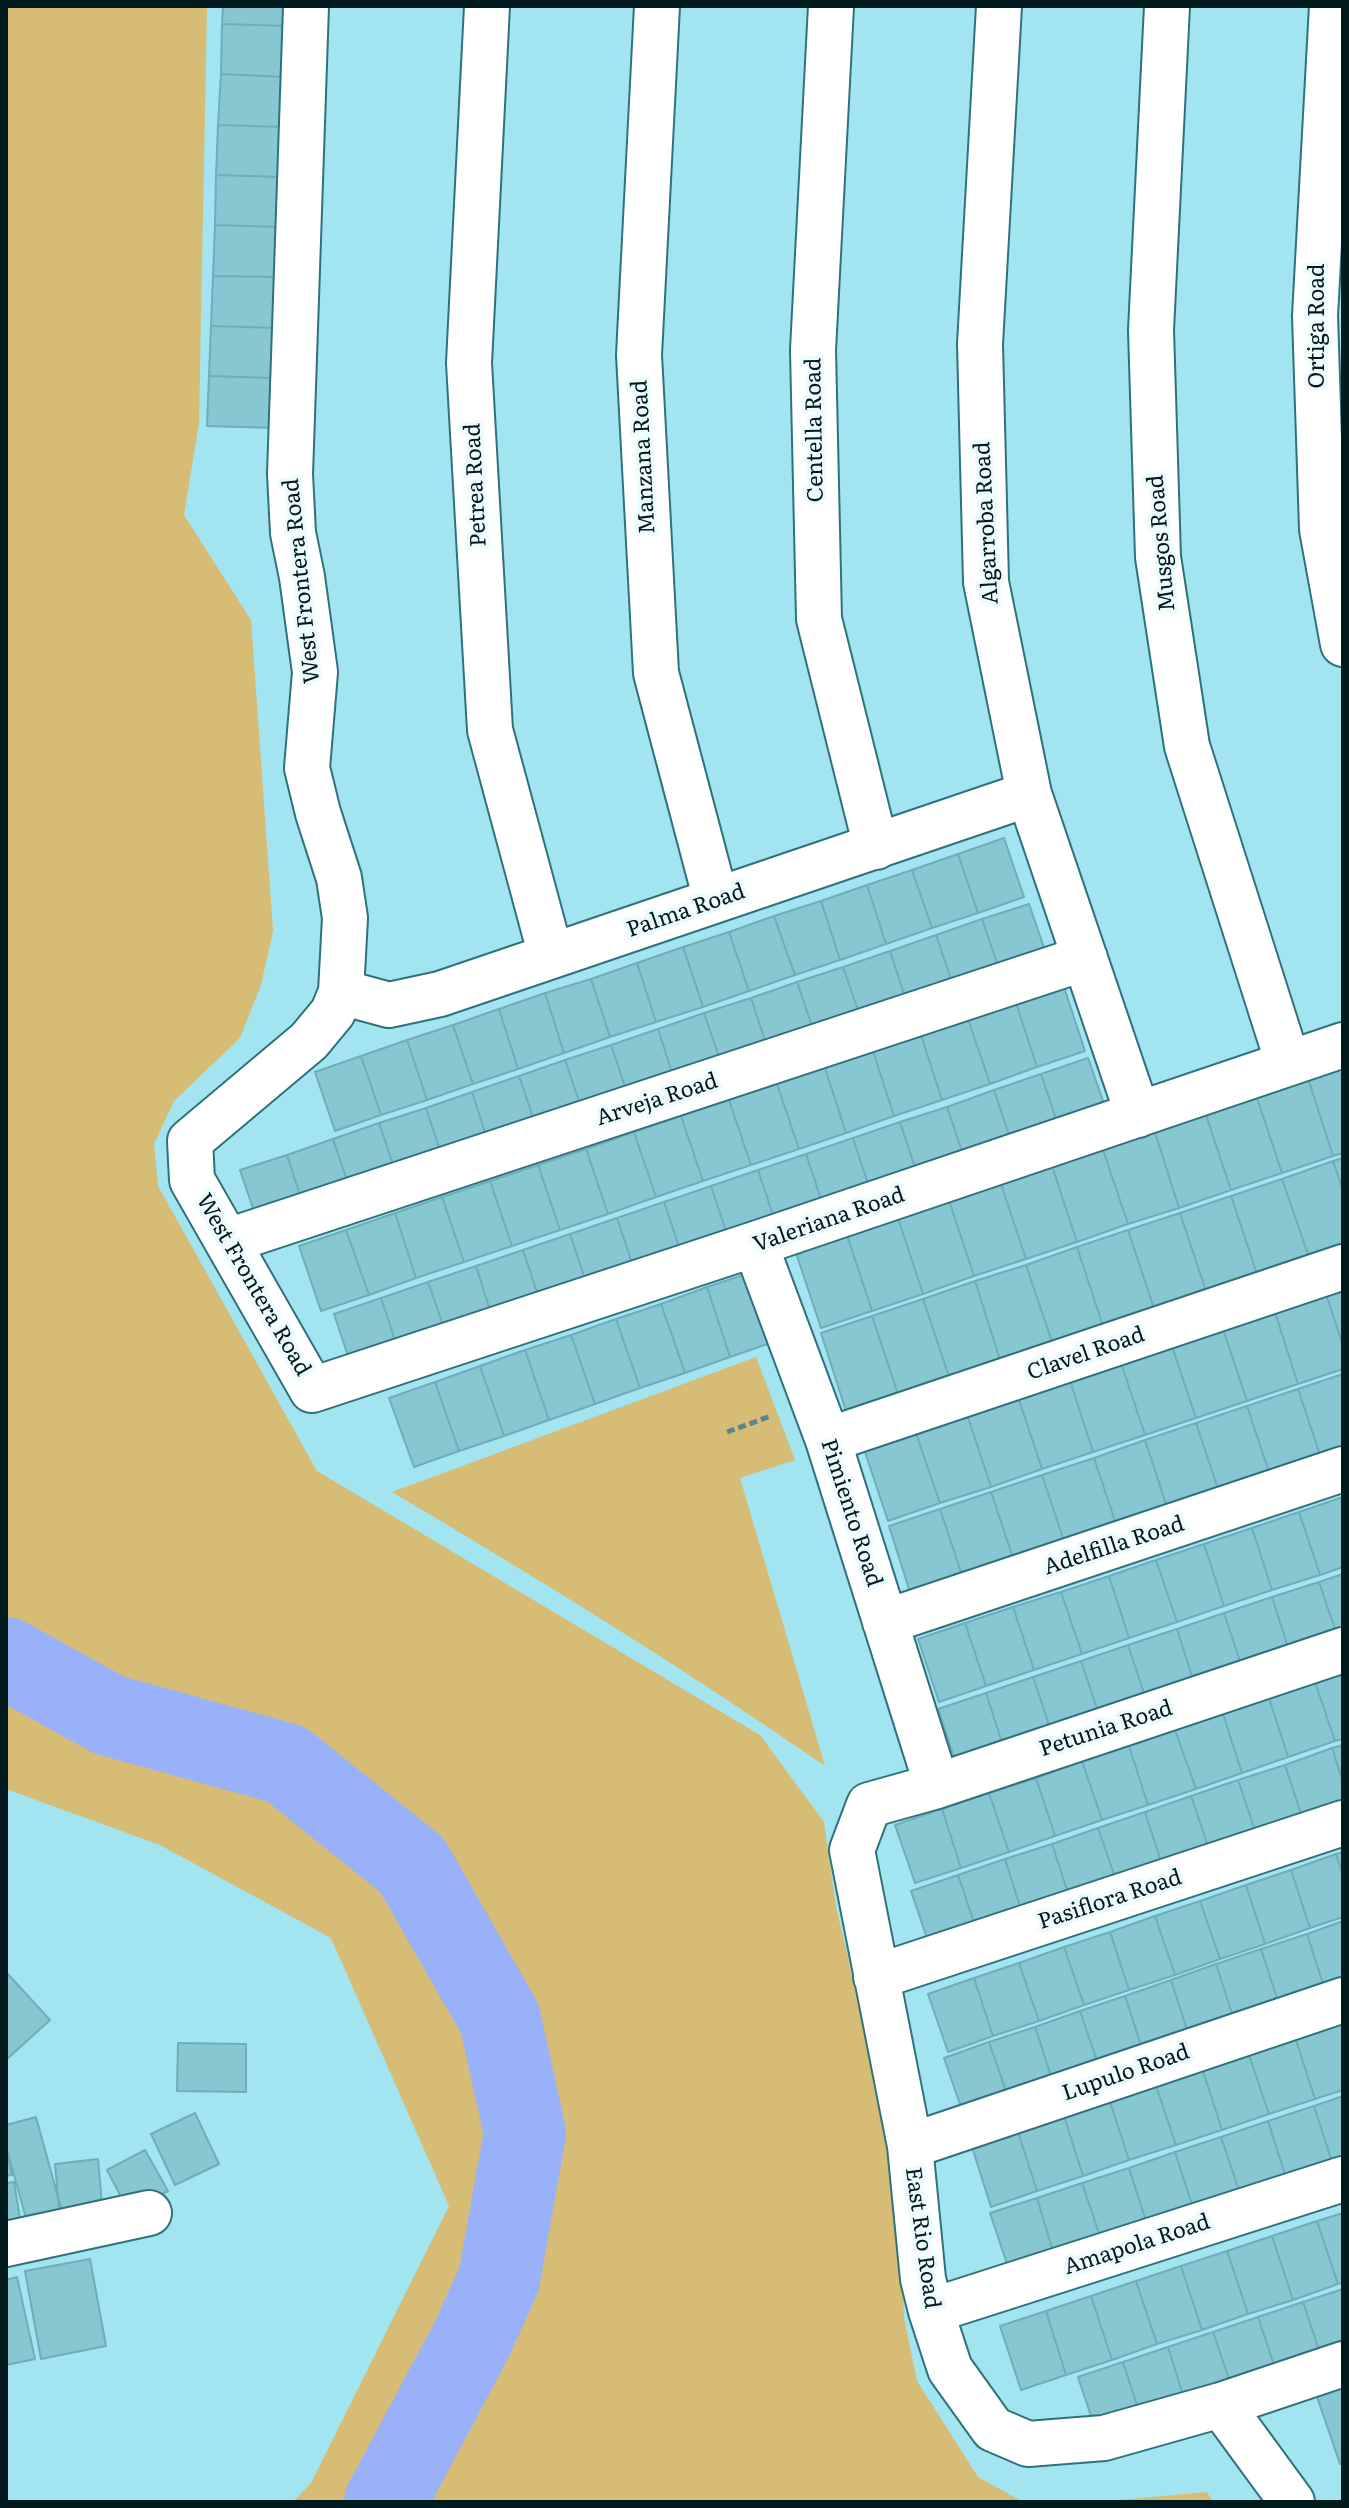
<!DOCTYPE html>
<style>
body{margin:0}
#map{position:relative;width:1349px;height:2508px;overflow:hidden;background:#a2e4ef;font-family:Literata,serif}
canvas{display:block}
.frame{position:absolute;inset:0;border:8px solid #001a1e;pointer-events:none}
</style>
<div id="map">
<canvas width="1349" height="2508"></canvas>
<div class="frame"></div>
</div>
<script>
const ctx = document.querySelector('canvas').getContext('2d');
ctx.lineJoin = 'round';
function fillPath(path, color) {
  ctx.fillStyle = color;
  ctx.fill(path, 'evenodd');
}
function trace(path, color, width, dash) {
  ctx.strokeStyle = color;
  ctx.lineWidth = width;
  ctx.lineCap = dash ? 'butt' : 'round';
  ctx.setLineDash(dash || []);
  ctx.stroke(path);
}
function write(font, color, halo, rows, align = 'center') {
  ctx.font = font + ' Literata,serif';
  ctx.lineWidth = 8;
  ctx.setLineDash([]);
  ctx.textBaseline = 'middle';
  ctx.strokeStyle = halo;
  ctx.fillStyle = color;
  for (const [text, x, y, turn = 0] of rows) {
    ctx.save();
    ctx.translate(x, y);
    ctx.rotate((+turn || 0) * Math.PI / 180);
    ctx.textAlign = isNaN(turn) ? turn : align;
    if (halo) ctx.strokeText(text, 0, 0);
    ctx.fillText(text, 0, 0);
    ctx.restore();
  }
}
fillPath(new Path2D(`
 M6,6H207L199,423L184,515L251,620L273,931L261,985L240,1038L174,1101L154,1144L158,1186L317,1471L760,1735L824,1822L836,1907L900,2176L904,2318L917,2381L978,2477L1023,2502H293L311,2483L449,2206L331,1938L160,1845L6,1789Z
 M756,1357L795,1460L740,1478L825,1766C685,1669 539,1579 392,1492Z
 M1207,2492L1213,2502H1098Z`), '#d7bc75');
trace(new Path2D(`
 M6,1658L109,1715L286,1764L412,1865L500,2019L525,2133L499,2279L472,2339L385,2502`), '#99b1f8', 82);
const building = new Path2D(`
 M223,6H288V26L222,24Z
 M222,24L288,26L286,77L221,74Z
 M221,74L286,77L284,127L218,125Z
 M218,125L284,127L282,177L216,175Z
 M216,175L282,177L280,227L215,225Z
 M215,225L280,227L278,277L213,276Z
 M213,276L278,277L276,328L211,326Z
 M211,326L276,328L274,378L209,376Z
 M209,376L274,378L273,428L207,426Z
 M1004,838L1024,897L978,913L958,854Z
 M958,854L978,913L932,928L912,870Z
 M912,870L932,928L886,944L867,885Z
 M867,885L886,944L840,960L821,901Z
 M821,901L840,960L795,975L774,916Z
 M1029,904L1048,959L1001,975L982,919Z
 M774,916L795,975L749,991L729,932Z
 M982,919L1001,975L955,991L936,935Z
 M729,932L749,991L703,1007L683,947Z
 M936,935L955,991L908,1006L890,951Z
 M683,947L703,1007L656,1022L637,963Z
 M890,951L908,1006L862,1022L843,967Z
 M637,963L656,1022L610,1037L591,979Z
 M843,967L862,1022L816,1038L797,982Z
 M591,979L610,1037L564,1053L545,993Z
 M797,982L816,1038L769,1053L751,998Z
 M1064,987L1085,1051L1037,1067L1016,1003Z
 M545,993L564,1053L518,1069L499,1009Z
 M751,998L769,1053L723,1069L704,1013Z
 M1016,1003L1037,1067L990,1084L968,1019Z
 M499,1009L518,1069L473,1084L453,1025Z
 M704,1013L723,1069L676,1085L658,1029Z
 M968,1019L990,1084L942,1100L921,1035Z
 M453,1025L473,1084L427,1100L407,1040Z
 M658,1029L676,1085L630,1101L611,1045Z
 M921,1035L942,1100L894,1116L873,1051Z
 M407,1040L427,1100L381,1115L361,1056Z
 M611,1045L630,1101L584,1116L565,1060Z
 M873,1051L894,1116L846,1133L825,1068Z
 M361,1056L381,1115L335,1131L315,1072Z
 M1088,1058L1108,1115L1060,1131L1041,1074Z
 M565,1060L584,1116L538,1132L519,1076Z
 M1343,1063V1153L1333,1156L1307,1075Z
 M825,1068L846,1133L799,1149L777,1084Z
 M1041,1074L1060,1131L1013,1147L994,1090Z
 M1307,1075L1333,1156L1282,1173L1255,1092Z
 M519,1076L538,1132L490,1148L472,1092Z
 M777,1084L799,1149L751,1165L729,1100Z
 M994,1090L1013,1147L966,1163L947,1107Z
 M472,1092L490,1148L444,1163L426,1108Z
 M1255,1092L1282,1173L1231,1190L1204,1109Z
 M729,1100L751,1165L703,1181L681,1116Z
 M947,1107L966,1163L919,1179L900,1122Z
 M426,1108L444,1163L398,1179L379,1123Z
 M1204,1109L1231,1190L1179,1208L1153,1126Z
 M681,1116L703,1181L656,1197L634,1132Z
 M900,1122L919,1179L872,1196L853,1138Z
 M379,1123L398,1179L352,1195L333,1139Z
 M1153,1126L1179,1208L1128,1224L1101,1144Z
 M634,1132L656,1197L608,1214L586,1149Z
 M853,1138L872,1196L825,1211L806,1154Z
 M333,1139L352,1195L305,1211L287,1155Z
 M1101,1144L1128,1224L1077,1242L1050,1160Z
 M586,1149L608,1214L560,1230L538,1165Z
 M806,1154L825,1211L777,1227L758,1170Z
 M287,1155L305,1211L259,1226L240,1170Z
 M1343,1158V1190L1333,1161Z
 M1050,1160L1077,1242L1026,1259L999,1178Z
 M1333,1161L1343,1190V1249L1310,1260L1282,1179Z
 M538,1165L560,1230L512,1246L490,1181Z
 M758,1170L777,1227L730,1243L711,1186Z
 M999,1178L1026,1259L974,1276L947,1195Z
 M1282,1179L1310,1260L1258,1277L1231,1196Z
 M490,1181L512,1246L464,1262L442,1197Z
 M711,1186L730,1243L683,1259L664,1202Z
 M947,1195L974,1276L923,1294L896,1212Z
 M1231,1196L1258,1277L1207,1294L1180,1213Z
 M442,1197L464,1262L416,1278L395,1213Z
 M664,1202L683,1259L636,1275L617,1218Z
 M896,1212L923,1294L872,1311L845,1229Z
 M395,1213L416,1278L369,1295L346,1230Z
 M1180,1213L1207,1294L1155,1311L1128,1230Z
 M617,1218L636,1275L589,1291L570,1234Z
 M845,1229L872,1311L821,1328L794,1247Z
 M346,1230L369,1295L321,1311L299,1246Z
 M1128,1230L1155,1311L1104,1329L1077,1247Z
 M570,1234L589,1291L542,1307L523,1250Z
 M1077,1247L1104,1329L1053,1345L1026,1265Z
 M523,1250L542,1307L494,1323L476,1266Z
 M1026,1265L1053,1345L1001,1363L975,1281Z
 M476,1266L494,1323L448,1339L428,1282Z
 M752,1272L776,1341L730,1357L707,1287Z
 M1343,1278V1346L1323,1285Z
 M975,1281L1001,1363L950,1380L923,1299Z
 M428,1282L448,1339L400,1355L381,1298Z
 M1323,1285L1343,1346V1369L1298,1384L1272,1303Z
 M707,1287L730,1357L685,1373L661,1304Z
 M381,1298L400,1355L353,1371L334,1314Z
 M923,1299L950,1380L899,1397L872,1316Z
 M1272,1303L1298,1384L1247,1401L1220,1320Z
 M661,1304L685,1373L640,1388L616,1319Z
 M872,1316L899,1397L847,1414L821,1333Z
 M616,1319L640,1388L595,1404L571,1335Z
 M1220,1320L1247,1401L1196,1418L1169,1337Z
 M571,1335L595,1404L549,1420L525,1350Z
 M1169,1337L1196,1418L1145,1435L1118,1354Z
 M525,1350L549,1420L504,1436L480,1366Z
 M1118,1354L1145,1435L1093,1452L1067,1371Z
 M480,1366L504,1436L459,1451L435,1382Z
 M1067,1371L1093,1452L1042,1469L1015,1388Z
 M1343,1374V1464L1325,1470L1298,1389Z
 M435,1382L459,1451L414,1467L389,1398Z
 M1015,1388L1042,1469L991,1487L964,1405Z
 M1298,1389L1325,1470L1274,1487L1247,1406Z
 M964,1405L991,1487L940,1503L912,1422Z
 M1247,1406L1274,1487L1223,1504L1196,1423Z
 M912,1422L940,1503L888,1521L861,1440Z
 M1196,1423L1223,1504L1172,1522L1145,1440Z
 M1145,1440L1172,1522L1121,1539L1094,1458Z
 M1094,1458L1121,1539L1069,1556L1042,1475Z
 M1042,1475L1069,1556L1018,1573L991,1492Z
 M991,1492L1018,1573L967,1590L940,1509Z
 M1343,1497V1567L1320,1575L1299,1512Z
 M940,1509L967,1590L915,1608L889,1526Z
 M1299,1512L1320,1575L1272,1590L1252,1528Z
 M1252,1528L1272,1590L1224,1606L1204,1544Z
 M1204,1544L1224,1606L1177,1622L1156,1560Z
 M1156,1560L1177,1622L1129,1638L1109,1576Z
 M1343,1574V1643L1340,1644L1319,1582Z
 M1109,1576L1129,1638L1082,1654L1061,1592Z
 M1319,1582L1340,1644L1292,1660L1272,1597Z
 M1061,1592L1082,1654L1034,1670L1013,1607Z
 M1272,1597L1292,1660L1245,1676L1224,1613Z
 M1013,1607L1034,1670L986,1686L965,1623Z
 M1224,1613L1245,1676L1197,1692L1177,1629Z
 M965,1623L986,1686L939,1702L918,1639Z
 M1177,1629L1197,1692L1149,1708L1128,1645Z
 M1128,1645L1149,1708L1102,1724L1081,1661Z
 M1081,1661L1102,1724L1054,1740L1033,1677Z
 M1343,1673V1739L1335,1741L1315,1682Z
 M1033,1677L1054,1740L1006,1755L986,1693Z
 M1315,1682L1335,1741L1288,1757L1269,1698Z
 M986,1693L1006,1755L959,1772L938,1709Z
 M1269,1698L1288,1757L1242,1773L1223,1714Z
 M1223,1714L1242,1773L1196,1789L1175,1730Z
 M1175,1730L1196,1789L1148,1805L1129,1746Z
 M1343,1745V1782L1332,1748Z
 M1129,1746L1148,1805L1102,1820L1082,1761Z
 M1332,1748L1343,1782V1810L1304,1823L1285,1765Z
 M1082,1761L1102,1820L1055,1836L1036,1778Z
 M1285,1765L1304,1823L1258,1839L1238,1780Z
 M1036,1778L1055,1836L1009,1852L989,1793Z
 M1238,1780L1258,1839L1211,1855L1191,1796Z
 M989,1793L1009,1852L961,1868L942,1809Z
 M1191,1796L1211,1855L1164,1871L1145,1812Z
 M942,1809L961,1868L915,1883L895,1825Z
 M1145,1812L1164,1871L1118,1886L1098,1828Z
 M1098,1828L1118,1886L1071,1902L1052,1844Z
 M1052,1844L1071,1902L1024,1919L1005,1859Z
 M1343,1852V1875L1336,1854Z
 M1336,1854L1343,1875V1917L1310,1928L1291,1870Z
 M1005,1859L1024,1919L978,1934L958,1875Z
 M1291,1870L1310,1928L1265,1944L1246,1885Z
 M958,1875L978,1934L931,1950L911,1891Z
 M1246,1885L1265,1944L1220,1959L1200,1901Z
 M1200,1901L1220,1959L1175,1975L1155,1916Z
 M1155,1916L1175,1975L1129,1990L1110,1932Z
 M1343,1921V1987L1326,1993L1307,1934Z
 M1110,1932L1129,1990L1084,2005L1064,1947Z
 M1307,1934L1326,1993L1280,2008L1261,1949Z
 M1064,1947L1084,2005L1039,2021L1019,1963Z
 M1261,1949L1280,2008L1235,2023L1216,1964Z
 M1019,1963L1039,2021L993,2036L974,1978Z
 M1216,1964L1235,2023L1190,2039L1171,1980Z
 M6,1972L50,2020L6,2060Z
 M974,1978L993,2036L948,2052L928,1994Z
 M1171,1980L1190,2039L1144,2054L1125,1996Z
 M1125,1996L1144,2054L1100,2070L1080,2011Z
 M1080,2011L1100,2070L1054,2085L1035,2027Z
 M1342,2024L1343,2090L1315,2099L1296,2040Z
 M1035,2027L1054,2085L1009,2100L989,2042Z
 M1296,2040L1315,2099L1269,2114L1249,2055Z
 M989,2042L1009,2100L964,2116L944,2058Z
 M178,2043L246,2044V2092L177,2091Z
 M1249,2055L1269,2114L1222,2130L1203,2071Z
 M1203,2071L1222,2130L1176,2145L1156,2086Z
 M1156,2086L1176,2145L1129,2160L1110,2102Z
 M1343,2096V2162L1333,2165L1314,2106Z
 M1110,2102L1129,2160L1083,2176L1064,2116Z
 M1314,2106L1333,2165L1287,2181L1268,2121Z
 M195,2113L219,2164L175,2185L151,2134Z
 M1064,2116L1083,2176L1037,2191L1018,2132Z
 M36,2117L64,2219L29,2229L6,2146V2125Z
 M1268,2121L1287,2181L1241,2196L1221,2137Z
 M1018,2132L1037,2191L991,2207L972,2147Z
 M1221,2137L1241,2196L1194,2211L1175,2152Z
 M6,2149L12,2175L6,2176Z
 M145,2150L168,2191L129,2212L107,2170Z
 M1175,2152L1194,2211L1148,2227L1129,2168Z
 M98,2159L102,2204L59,2209L55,2164Z
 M1129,2168L1148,2227L1102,2242L1082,2183Z
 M14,2182L23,2238L6,2240V2183Z
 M1082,2183L1102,2242L1055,2258L1037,2198Z
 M1037,2198L1055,2258L1010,2273L990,2213Z
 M1343,2213V2283L1338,2284L1317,2221Z
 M1317,2221L1338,2284L1293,2300L1272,2236Z
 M1272,2236L1293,2300L1248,2314L1227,2251Z
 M1227,2251L1248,2314L1202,2330L1181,2266Z
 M90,2259L106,2346L41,2359L25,2271Z
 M1181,2266L1202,2330L1157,2344L1136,2281Z
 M17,2277L35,2359L6,2365V2280Z
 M1136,2281L1157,2344L1112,2360L1091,2296Z
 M1343,2289V2348L1321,2356L1303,2302Z
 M1091,2296L1112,2360L1066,2375L1046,2311Z
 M1303,2302L1321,2356L1276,2371L1258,2317Z
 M1046,2311L1066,2375L1021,2390L1000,2326Z
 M1258,2317L1276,2371L1231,2385L1213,2332Z
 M1213,2332L1231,2385L1185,2401L1168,2347Z
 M1168,2347L1185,2401L1140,2415L1123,2362Z
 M1123,2362L1140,2415L1096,2431L1078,2377Z
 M1343,2379V2463L1340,2464L1314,2388Z`);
fillPath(building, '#86c7d2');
trace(building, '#6daeb9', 2);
const minor = new Path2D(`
 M306,6L290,474L293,533L302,577L315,672L307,768L318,813L339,878L345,918L341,992L333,1012L309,1041L190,1141L192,1180L312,1390L755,1244L1343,1045
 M487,6L469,363L490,730L551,956
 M657,6L639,355L656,673L716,900
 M831,6L813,350L819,619L876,847
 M999,6L980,344L986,582L1029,794L1138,1115
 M1167,6L1151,330L1158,557L1187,746L1288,1063
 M1332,6L1315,316L1322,529L1343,644
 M341,992L389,1005L440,994L1029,794
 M228,1241L1085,958
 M755,1244L828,1440L937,1786
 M828,1440L1343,1267
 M885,1622L1343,1469
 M1343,1650L937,1786L869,1805L852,1850L910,2146L923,2279L931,2311L950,2369L993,2429L1028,2444L1104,2438L1221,2405L1343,2364
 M876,1977L1343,1823
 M910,2146L1343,2000
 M6,2244L149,2213
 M931,2311L1343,2179
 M1221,2405L1292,2502`);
trace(minor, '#30727c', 48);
trace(new Path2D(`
 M727,1432L771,1416`), '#57868e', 5, [8, 4]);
trace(minor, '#fff', 44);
write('22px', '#001a1e', '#eefbfd', [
 ["Ortiga Road",1318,326,-90],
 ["Centella Road",815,430,-91],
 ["Manzana Road",644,457,-93],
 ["Petrea Road",476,485,-93],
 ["Algarroba Road",987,523,-93],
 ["Musgos Road",1162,543,-95],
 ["West Frontera Road",302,581,-96],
 ["Palma Road",686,911,-19],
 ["Arveja Road",657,1100,-18],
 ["Valeriana Road",829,1220,-19],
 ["West Frontera Road",253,1285,60],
 ["Clavel Road",1086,1354,-19],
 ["Pimiento Road",851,1513,72],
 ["Adelfilla Road",1114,1546,-18],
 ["Petunia Road",1106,1729,-18],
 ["Pasiflora Road",1110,1900,-18],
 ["Lupulo Road",1126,2073,-19],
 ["East Rio Road",922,2238,82],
 ["Amapola Road",1137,2245,-18]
]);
</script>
